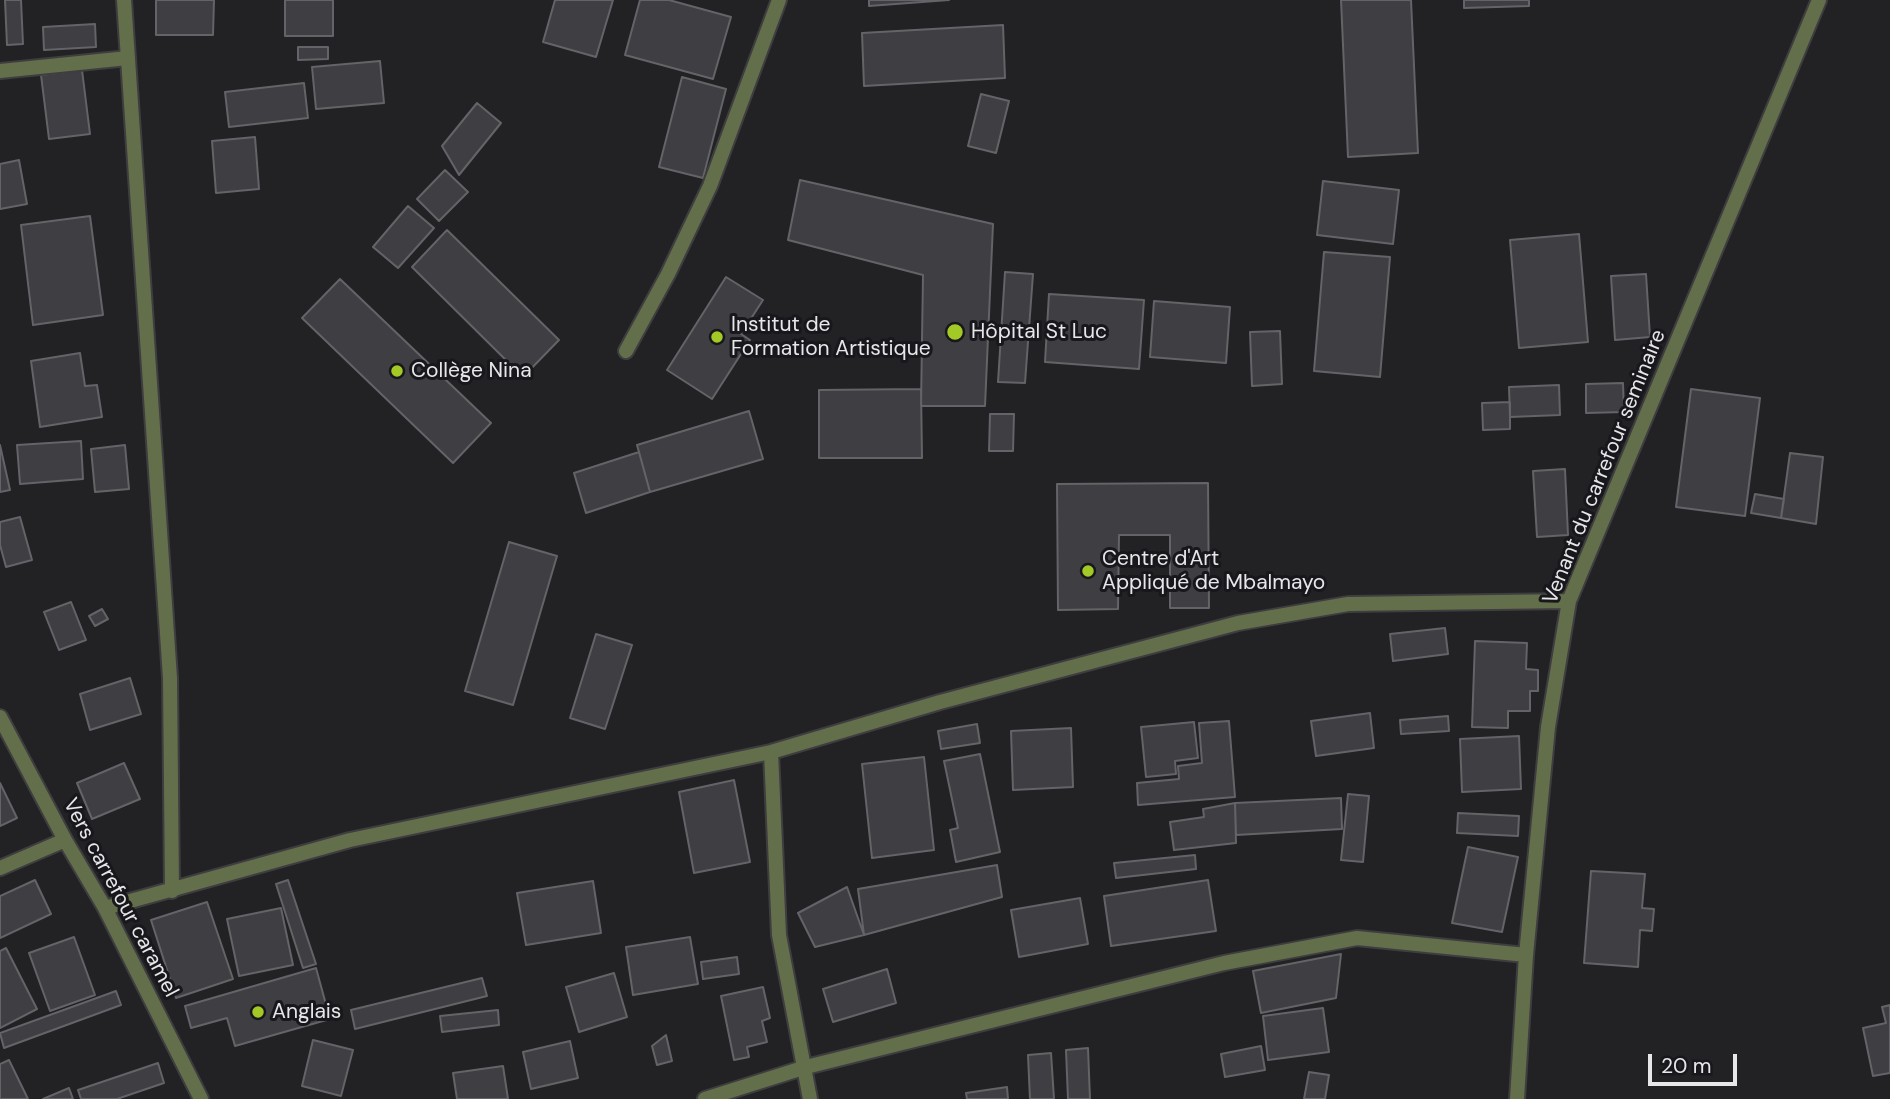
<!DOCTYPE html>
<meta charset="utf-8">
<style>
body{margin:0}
#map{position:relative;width:1890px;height:1099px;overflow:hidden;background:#222124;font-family:"DM Sans",sans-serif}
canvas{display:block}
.scale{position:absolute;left:1648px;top:1054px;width:89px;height:32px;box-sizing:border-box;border:4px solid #e7e7e9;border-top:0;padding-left:9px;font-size:21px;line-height:24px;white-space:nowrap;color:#e7e7e9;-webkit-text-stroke:5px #18171b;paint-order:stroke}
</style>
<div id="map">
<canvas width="1890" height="1099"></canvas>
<div class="scale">20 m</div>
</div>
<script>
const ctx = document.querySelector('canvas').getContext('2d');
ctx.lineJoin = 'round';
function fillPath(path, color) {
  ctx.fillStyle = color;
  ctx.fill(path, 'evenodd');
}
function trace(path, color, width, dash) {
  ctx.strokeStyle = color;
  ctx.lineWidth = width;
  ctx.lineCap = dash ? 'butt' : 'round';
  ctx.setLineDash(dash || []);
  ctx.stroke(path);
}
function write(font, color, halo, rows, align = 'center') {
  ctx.font = font + ' "DM Sans",sans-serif';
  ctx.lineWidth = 6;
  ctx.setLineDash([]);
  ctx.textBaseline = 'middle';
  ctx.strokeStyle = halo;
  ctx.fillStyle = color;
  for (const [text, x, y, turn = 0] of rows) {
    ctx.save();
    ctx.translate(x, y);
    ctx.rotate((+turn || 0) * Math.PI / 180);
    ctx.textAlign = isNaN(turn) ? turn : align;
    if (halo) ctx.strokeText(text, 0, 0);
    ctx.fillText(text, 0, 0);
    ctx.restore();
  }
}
const building = new Path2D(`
 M5,0H21L23,44L7,45Z
 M156,0H214L213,35H156Z
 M285,0H333V36H285Z
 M555,0H613L596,57L543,42Z
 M640,0H669L731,17L713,79L625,55Z
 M869,0H949L869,6Z
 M1341,0H1411L1418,153L1348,157Z
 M1464,0H1529V6L1464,8Z
 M95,24L96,47L44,50L43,27Z
 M1003,25L1005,78L864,86L862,33Z
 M298,47H328V59L298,60Z
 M380,61L384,103L316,109L312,67Z
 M82,70L90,134L49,139L41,75Z
 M682,77L726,89L703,178L659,167Z
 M304,83L308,118L229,127L225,92Z
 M981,94L1009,101L996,153L968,146Z
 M477,103L501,123L459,175L442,146Z
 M255,137L259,189L216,193L212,141Z
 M19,160L27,204L0,209V164Z
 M445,170L468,192L439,221L417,199Z
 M800,180L993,224L985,406H921L923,275L788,240Z
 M1323,181L1399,190L1393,244L1317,235Z
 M408,206L434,228L398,268L373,247Z
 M90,216L103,315L33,325L21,225Z
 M447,230L559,340L523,377L412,267Z
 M1579,234L1588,342L1519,348L1510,240Z
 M1324,252L1390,257L1380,377L1314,371Z
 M1005,272L1033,274L1025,383L998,382Z
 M1646,274L1650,337L1615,340L1611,276Z
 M726,277L763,300L741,334L750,340L712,399L667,370Z
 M340,279L491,423L453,463L302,318Z
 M1049,294L1144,300L1139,369L1045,362Z
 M1154,301L1230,307L1226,363L1150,357Z
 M1280,331L1282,384L1252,386L1250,332Z
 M80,353L85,386L97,385L102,417L40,427L31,361Z
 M1623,383L1624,412L1586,413V384Z
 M1559,385L1560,415L1510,417L1509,387Z
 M921,389L922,458H819V390Z
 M1691,389L1760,398L1745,516L1676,507Z
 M1510,402V429L1483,430L1482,403Z
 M749,411L763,459L650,492L637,445Z
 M990,414H1014L1013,451H989Z
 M81,441L83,479L20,484L17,445Z
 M0,445L10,490L0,492Z
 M125,445L129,489L95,492L91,449Z
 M639,452L650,492L586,513L574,473Z
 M1790,453L1823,457L1816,524L1781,518Z
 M1565,469L1568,535L1537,537L1533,471Z
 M1208,483L1209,608H1170V535H1119L1118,609L1058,610L1057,484Z
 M1755,494L1784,499L1781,518L1751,513Z
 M20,517L32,560L6,567L0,545V522Z
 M509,542L557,556L513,705L465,691Z
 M71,602L86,640L59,650L44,612Z
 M102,609L108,619L95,626L89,616Z
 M1445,628L1448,654L1393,661L1390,634Z
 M596,634L632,645L605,729L570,718Z
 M1475,641L1527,643L1526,669L1538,670V691H1530V711H1508V728L1472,727Z
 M130,678L141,714L90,730L80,694Z
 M1370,713L1374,748L1316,756L1311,721Z
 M1448,716L1449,731L1401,734L1400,720Z
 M1229,721L1235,797L1138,805L1137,783L1179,779L1178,766L1202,763L1199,723Z
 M1194,722L1198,758L1175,761L1176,774L1146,777L1141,727Z
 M977,724L980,743L941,749L938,731Z
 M1071,728L1073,787L1013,790L1011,731Z
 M1519,736L1521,789L1462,792L1460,739Z
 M980,754L1000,852L956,862L950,830L958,828L944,761Z
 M924,757L934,850L872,858L862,764Z
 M124,763L140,799L92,819L77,783Z
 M734,780L750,862L694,873L679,792Z
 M0,783L17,818L0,826Z
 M1348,794L1369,796L1363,862L1341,860Z
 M1341,798L1342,829L1236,835L1235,803Z
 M1235,803L1236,843L1174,850L1170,822L1204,817L1203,809Z
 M1458,813L1519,816L1518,836L1457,833Z
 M1468,847L1518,857L1502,932L1452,923Z
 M1195,855L1196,869L1116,878L1114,863Z
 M997,865L1002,897L864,935L858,889Z
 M1591,871L1645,874L1642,908L1654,909L1652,931L1640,930L1638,967L1584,963Z
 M35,880L51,914L0,938V896Z
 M288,880L316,964L303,968L276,884Z
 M1208,880L1216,931L1111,946L1104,896Z
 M593,881L601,933L526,945L517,893Z
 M847,887L864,935L815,947L798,913Z
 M1080,898L1088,944L1019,957L1011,910Z
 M207,902L233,979L176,998L151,920Z
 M281,908L293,965L239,976L227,919Z
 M74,937L95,995L50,1011L29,953Z
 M690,937L698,984L633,995L626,947Z
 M6,948L37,1009L0,1028V951Z
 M1341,954L1336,998L1261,1013L1253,971Z
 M737,957L739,974L703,979L701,962Z
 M316,968L330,1019L235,1046L227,1018L191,1028L185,1006Z
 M887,969L896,1003L833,1022L823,989Z
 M614,973L627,1017L579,1032L566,987Z
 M482,978L487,996L355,1029L351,1010Z
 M763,987L770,1018L762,1021L767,1042L747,1047L749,1057L734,1060L721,996Z
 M116,991L121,1005L4,1048L0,1033Z
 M1890,1005V1073L1873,1076L1863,1028L1886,1023L1882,1007Z
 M1323,1008L1329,1052L1268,1060L1263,1016Z
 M498,1010L499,1025L442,1032L440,1016Z
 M666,1035L672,1061L657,1065L652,1046Z
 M313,1040L353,1050L341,1096L302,1086Z
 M570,1041L578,1078L531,1089L523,1052Z
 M1261,1046L1265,1070L1225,1077L1221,1054Z
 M1088,1048L1090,1099H1068L1066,1050Z
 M1051,1053L1054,1099H1030L1028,1055Z
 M9,1060L28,1099H0V1064Z
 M158,1063L164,1083L117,1099H81L78,1090Z
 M503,1066L508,1099H457L453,1073Z
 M1309,1072L1329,1075L1325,1099H1304Z
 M1007,1087L1008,1099H967L966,1093Z
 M69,1088L73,1099H43Z`);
fillPath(building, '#3f3e42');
trace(building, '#646367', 2);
const street = new Path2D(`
 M124,0L170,678L172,891
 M0,71L128,58
 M626,351L668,274L710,186L779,0
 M0,717L65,840L105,908L201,1099
 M771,752L779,935L810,1099
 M0,868L65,840
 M105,908L350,840L771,752L940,702L1238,623L1348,604L1569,601
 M705,1099L806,1067L1224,963L1357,938L1526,955
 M1517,1099L1526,955L1548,727L1569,601L1819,0`);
trace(street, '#3e3d40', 18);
trace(street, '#636f4a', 14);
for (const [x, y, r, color] of [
 [955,332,9,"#a3c926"],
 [717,337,7,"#a3c926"],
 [397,371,7,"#a3c926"],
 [1088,571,7,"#a3c926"],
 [258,1012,7,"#a3c926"]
]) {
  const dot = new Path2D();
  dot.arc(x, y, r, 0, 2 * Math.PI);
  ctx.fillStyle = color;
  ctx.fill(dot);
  trace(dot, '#18171b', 2.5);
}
write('21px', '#e7e7e9', '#18171b', [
 ["Institut de",731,325],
 ["Formation Artistique",731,349],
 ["Hôpital St Luc",971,332],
 ["Collège Nina",411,371],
 ["Centre d'Art",1102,559],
 ["Appliqué de Mbalmayo",1102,583],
 ["Anglais",272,1012]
], 'left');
write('21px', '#e7e7e9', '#18171b', [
 ["Venant du carrefour seminaire",1605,467,-68],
 ["Vers carrefour caramel",120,898,62]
]);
</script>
